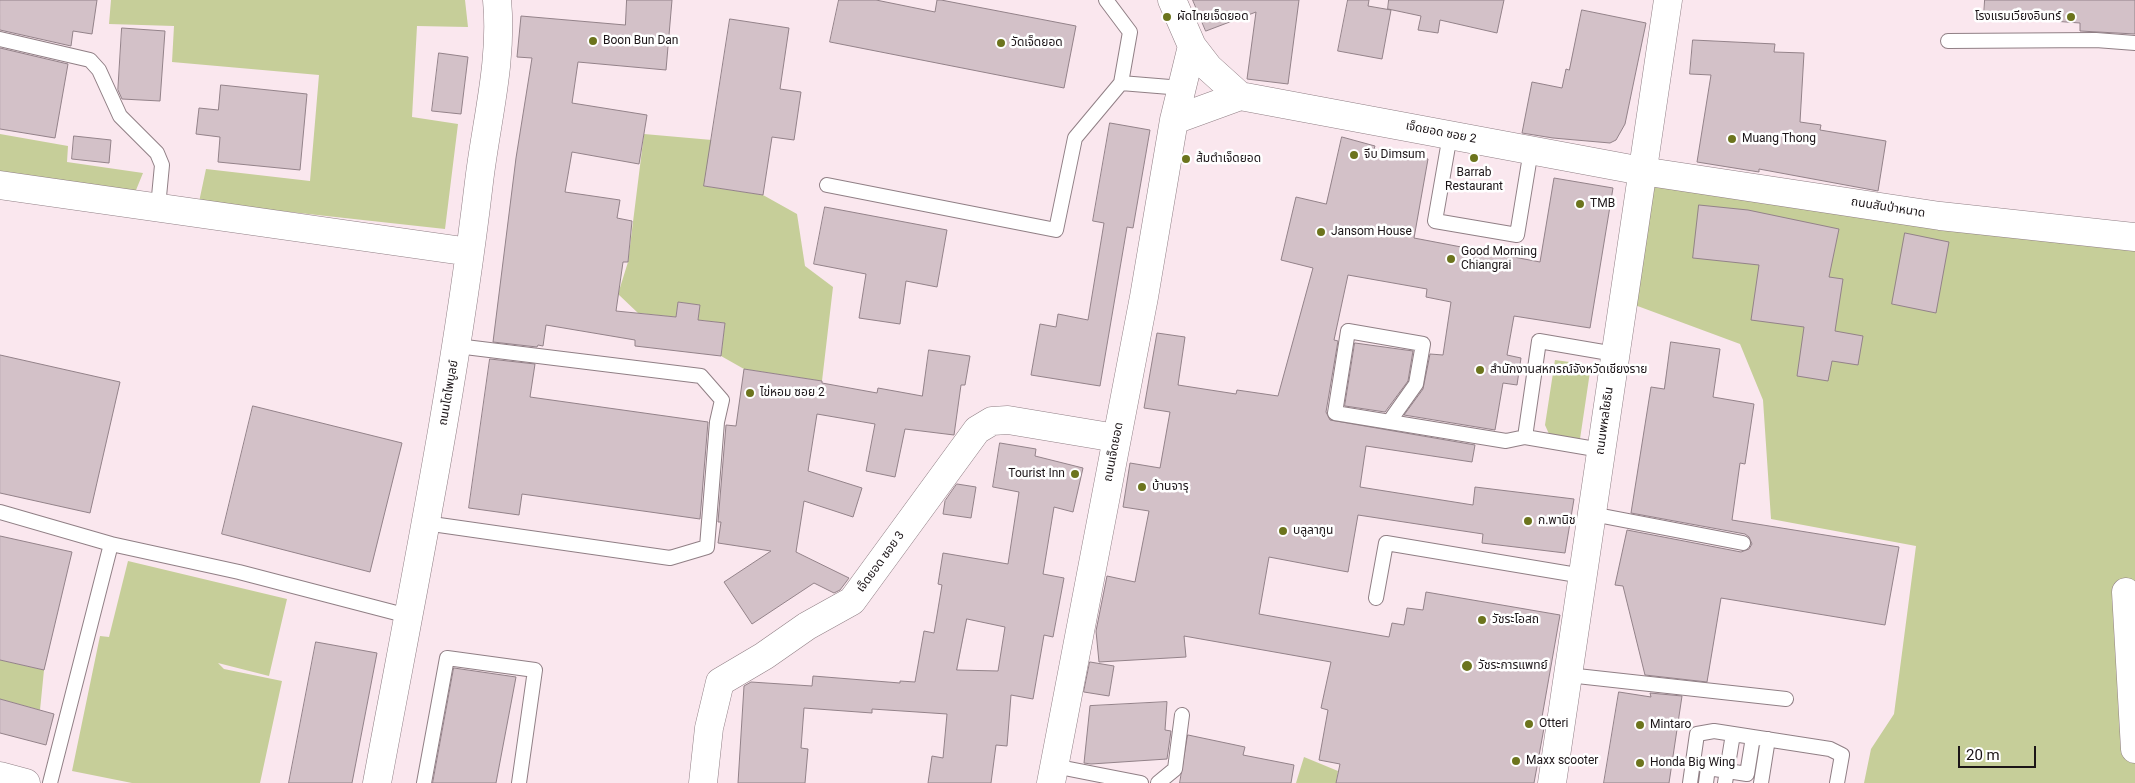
<!DOCTYPE html>
<meta charset="utf-8">
<style>
body{margin:0}
#map{position:relative;width:2135px;height:783px;overflow:hidden;background:#fae7ee;font-family:Roboto,sans-serif}
canvas{display:block}
.scale{position:absolute;left:1958px;top:746px;width:78px;height:22px;box-sizing:border-box;border:2px solid #1b1417;border-top:0;padding-left:6px;font-size:15px;line-height:18px;white-space:nowrap;color:#1b1417;-webkit-text-stroke:4px #fff;paint-order:stroke}
</style>
<div id="map">
<canvas width="2135" height="783"></canvas>
<div class="scale">20 m</div>
</div>
<script>
const ctx = document.querySelector('canvas').getContext('2d');
ctx.lineJoin = 'round';
function fillPath(path, color) {
  ctx.fillStyle = color;
  ctx.fill(path, 'evenodd');
}
function trace(path, color, width, dash) {
  ctx.strokeStyle = color;
  ctx.lineWidth = width;
  ctx.lineCap = dash ? 'butt' : 'round';
  ctx.setLineDash(dash || []);
  ctx.stroke(path);
}
function write(font, color, halo, rows, align = 'center') {
  ctx.font = font + ' Roboto,"Noto Sans Thai",sans-serif';
  ctx.lineWidth = 5;
  ctx.setLineDash([]);
  ctx.textBaseline = 'middle';
  ctx.strokeStyle = halo;
  ctx.fillStyle = color;
  for (const [text, x, y, turn = 0] of rows) {
    ctx.save();
    ctx.translate(x, y);
    ctx.rotate((+turn || 0) * Math.PI / 180);
    ctx.textAlign = isNaN(turn) ? turn : align;
    if (halo) ctx.strokeText(text, 0, 0);
    ctx.fillText(text, 0, 0);
    ctx.restore();
  }
}
fillPath(new Path2D(`
 M111,0H465L468,27L417,26L412,117L458,124L445,229L199,202L206,169L310,181L319,75L172,62L174,26L109,24Z
 M0,134L68,146L67,162L143,173L134,195L0,176Z
 M644,134L712,140L704,186L763,195L797,214L805,266L833,287L822,381L744,369L721,356L725,323L698,320L700,305L678,302L676,317L638,313L618,294L628,262Z
 M1642,171L2135,230V783H1864L1871,749L1894,714L1916,546L1771,519L1763,400L1740,344L1624,301Z
 M1555,360L1591,365L1580,439L1549,434L1545,425Z
 M128,561L287,599L269,676L218,663L224,669L282,681L260,783H132L72,771L100,636L109,637Z
 M0,660L44,670L40,710L0,699Z
 M1304,757L1338,771L1336,783H1296Z`), '#c6ce99');
const building = new Path2D(`
 M0,0H97L92,34L73,31L71,46L0,30Z
 M627,0H672L666,70L578,62L572,103L647,115L639,164L572,152L565,192L620,200L617,218L632,221L628,262H623L616,311L676,317L678,302L700,305L698,320L725,323L721,356L635,346V340L546,325L543,346L538,345L537,347L493,342L516,158L532,58L517,57L521,16L625,25Z
 M839,0H876L935,12L937,0H941L1076,26L1064,88L830,42Z
 M1193,0H1299L1288,84L1247,79L1256,12L1206,31Z
 M1348,0H1369L1368,6L1391,10L1382,59L1338,51Z
 M1389,0H1504L1497,33L1440,20L1438,33L1418,30L1421,16L1388,9Z
 M1985,0H2135V34L2080,31V23L1984,16Z
 M1582,10L1646,23L1625,124L1616,140L1610,143L1553,138L1522,133L1532,82L1562,88L1566,69L1569,70Z
 M730,19L789,28L780,89L801,92L794,140L772,137L763,195L704,186Z
 M122,28L165,31L160,101L122,99L118,90Z
 M1693,40L1775,44L1774,52L1804,53L1800,122L1821,125L1820,130L1886,141L1878,191L1759,169V172L1697,162L1711,75L1690,74Z
 M0,48L68,64L55,138L0,129Z
 M439,53L468,57L461,114L432,111Z
 M221,85L307,94L300,170L218,162L220,137L196,134L199,108L218,110Z
 M1110,123L1150,130L1133,228L1127,227L1100,386L1031,375L1040,324L1056,327L1058,314L1088,320L1104,223L1093,221Z
 M74,136L111,140L109,163L72,159Z
 M1342,137L1375,146L1374,149L1428,159L1414,238L1540,262L1554,178L1613,188L1590,328L1514,316L1507,355L1521,358L1517,385L1503,383L1495,430L1404,415L1423,389L1430,354L1443,355L1451,302L1426,297L1427,289L1348,275L1334,340L1338,341L1326,412L1330,420L1475,445L1472,462L1366,446L1360,487L1473,505L1475,487L1574,499L1565,553L1482,543L1483,534L1358,515L1348,572L1269,557L1259,614L1389,637L1392,623L1404,625L1407,608L1423,610L1426,592L1560,615L1542,717H1546L1534,783H1336L1340,764L1319,760L1328,710L1321,708L1331,662L1184,636L1186,657L1099,662L1096,631L1107,576L1135,582L1149,511L1123,507L1130,463L1160,468L1170,412L1144,408L1157,333L1185,337L1178,385L1236,394L1237,390L1278,396L1313,268L1281,260L1296,197L1326,204Z
 M1699,205L1748,210L1839,229L1829,277L1843,279L1835,331L1863,336L1858,365L1832,361L1828,381L1797,376L1804,327L1751,320L1759,265L1693,258Z
 M825,207L947,230L937,287L906,281L900,324L859,318L866,274L814,264Z
 M1905,233L1949,242L1936,313L1892,304Z
 M1671,342L1720,349L1713,397L1754,404L1745,464L1740,463L1732,520L1899,547L1885,625L1721,598L1707,682L1645,675L1623,586L1615,585L1627,530L1741,552L1749,549L1752,544L1749,537L1745,534L1631,513L1651,387L1664,389Z
 M1355,343L1413,351L1408,381L1385,412L1345,406Z
 M929,350L970,356L965,385H961L954,435L905,429L895,477L866,471L875,424L817,414L808,471L862,488L853,517L804,501L796,552L849,578L840,590L834,593L814,583L752,624L724,582L771,551L718,543L721,522H718L726,425L736,426L744,369L822,381V383L877,393L878,388L922,396Z
 M0,355L120,382L90,513L0,493Z
 M490,359L535,364L530,397L708,422L700,519L522,494L519,515L469,508Z
 M253,406L402,443L370,572L222,534Z
 M1000,443L1036,449L1035,456L1083,468L1073,512L1054,507L1043,574L1064,578L1053,637L1044,635L1033,699L1011,695L1007,746L996,745L991,783H928L932,756L943,758L947,714L872,709V713L804,708L801,748L808,749L805,783H738L744,686L751,682L812,686L813,676L900,683V681L915,682L924,631L934,633L942,585L938,584L943,553L1008,564L1019,492L993,487ZM967,619L1005,627L998,671L957,670Z
 M957,484L976,487L971,518L943,514L945,501Z
 M0,536L72,552L44,670L0,660Z
 M316,642L377,653L352,783H289Z
 M1090,662L1114,666L1109,696L1084,692Z
 M454,668L516,677L496,783H433Z
 M1619,692L1651,697L1650,693L1682,696L1669,783H1604Z
 M0,699L54,714L46,745L0,733Z
 M1167,702L1165,730L1171,731L1167,759L1091,764L1084,763L1090,706Z
 M1188,735L1245,747L1243,755L1294,765L1291,783H1180Z`);
fillPath(building, '#d3c1c8');
trace(building, '#938289', 1);
const lane = new Path2D(`
 M0,39L90,60L99,70L120,116L157,153L162,165L158,207
 M1948,41L2096,40L2135,43
 M1121,83L1182,88
 M1450,135L1435,221L1517,235L1531,150
 M827,185L1056,230L1075,138L1121,83L1130,32L1106,0
 M1389,422L1416,384L1423,344L1348,331L1335,413L1506,441L1525,437
 M1601,450L1525,437L1539,341L1615,354
 M0,512L111,544L50,783
 M1592,514L1743,543
 M425,523L670,558L707,547L717,422L722,400L701,376L457,346
 M111,544L239,572L408,616
 M1376,598L1386,543L1583,576
 M1568,675L1786,699
 M1054,766L1141,783
 M424,783L447,658L535,670L519,783
 M1158,783L1175,769L1182,715
 M1690,783L1697,734L1714,731L1830,749L1842,755L1837,783
 M1706,783L1708,768L1747,774L1753,737
 M1725,783L1733,734
 M1761,783L1768,739`);
const street = new Path2D(`
 M1642,171L1940,216L2135,237
 M0,185L470,252
 M2126,592L2135,749
 M377,783C414,583 455,384 479,182C486,122 503,61 497,0
 M703,783L709,728L720,682L764,656L807,626L852,601L977,430L992,421L1008,420L1116,438`);
const secondary = new Path2D(`
 M1172,0L1192,46L1209,68L1240,96
 M1240,96L1642,171
 M1174,120L1240,96
 M0,776L26,783
 M1051,783L1144,297L1174,120L1192,46
 M1552,783L1668,0`);
trace(lane, '#907f85', 16);
trace(street, '#907f85', 29);
trace(secondary, '#907f85', 29);
trace(lane, '#fff', 14);
trace(street, '#fff', 28);
trace(secondary, '#fff', 28);
for (const [x, y, r, color] of [
 [1167,17,5,"#6c741d"],
 [2071,17,5,"#6c741d"],
 [593,41,5,"#6c741d"],
 [1001,43,5,"#6c741d"],
 [1732,139,5,"#6c741d"],
 [1354,155,5,"#6c741d"],
 [1474,158,5,"#6c741d"],
 [1186,159,5,"#6c741d"],
 [1580,204,5,"#6c741d"],
 [1321,232,5,"#6c741d"],
 [1451,259,5,"#6c741d"],
 [1480,370,5,"#6c741d"],
 [750,393,5,"#6c741d"],
 [1075,474,5,"#6c741d"],
 [1142,487,5,"#6c741d"],
 [1528,521,5,"#6c741d"],
 [1283,531,5,"#6c741d"],
 [1482,620,5,"#6c741d"],
 [1467,666,6,"#6c741d"],
 [1529,724,5,"#6c741d"],
 [1640,725,5,"#6c741d"],
 [1516,761,5,"#6c741d"],
 [1640,763,5,"#6c741d"]
]) {
  const dot = new Path2D();
  dot.arc(x, y, r, 0, 2 * Math.PI);
  ctx.fillStyle = color;
  ctx.fill(dot);
  trace(dot, '#fff', 2);
}
write('12px', '#1b1417', '#fff', [
 ["ผัดไทยเจ็ดยอด",1177,17],
 ["โรงแรมเวียงอินทร์",2061,17,"right"],
 ["Boon Bun Dan",603,41],
 ["วัดเจ็ดยอด",1011,43],
 ["Muang Thong",1742,139],
 ["จีบ Dimsum",1364,155],
 ["ส้มตำเจ็ดยอด",1196,159],
 ["Barrab",1474,173,"center"],
 ["Restaurant",1474,187,"center"],
 ["TMB",1590,204],
 ["Jansom House",1331,232],
 ["Good Morning",1461,252],
 ["Chiangrai",1461,266],
 ["สำนักงานสหกรณ์จังหวัดเชียงราย",1490,370],
 ["ไข่หอม ซอย 2",760,393],
 ["Tourist Inn",1065,474,"right"],
 ["บ้านจารุ",1152,487],
 ["ก.พานิช",1538,521],
 ["บลูลากูน",1293,531],
 ["วัชระโอสถ",1492,620],
 ["วัชระการแพทย์",1478,666],
 ["Otteri",1539,724],
 ["Mintaro",1650,725],
 ["Maxx scooter",1526,761],
 ["Honda Big Wing",1650,763]
], 'left');
write('12px', '#1b1417', '#fff', [
 ["เจ็ดยอด ซอย 2",1441,133,11],
 ["ถนนสันป่าหนาด",1888,208,9],
 ["ถนนโตไพบูลย์",449,393,-80],
 ["ถนนพหลโยธิน",1605,421,-82],
 ["ถนนเจ็ดยอด",1114,452,-79],
 ["เจ็ดยอด ซอย 3",881,562,-54]
]);
</script>
